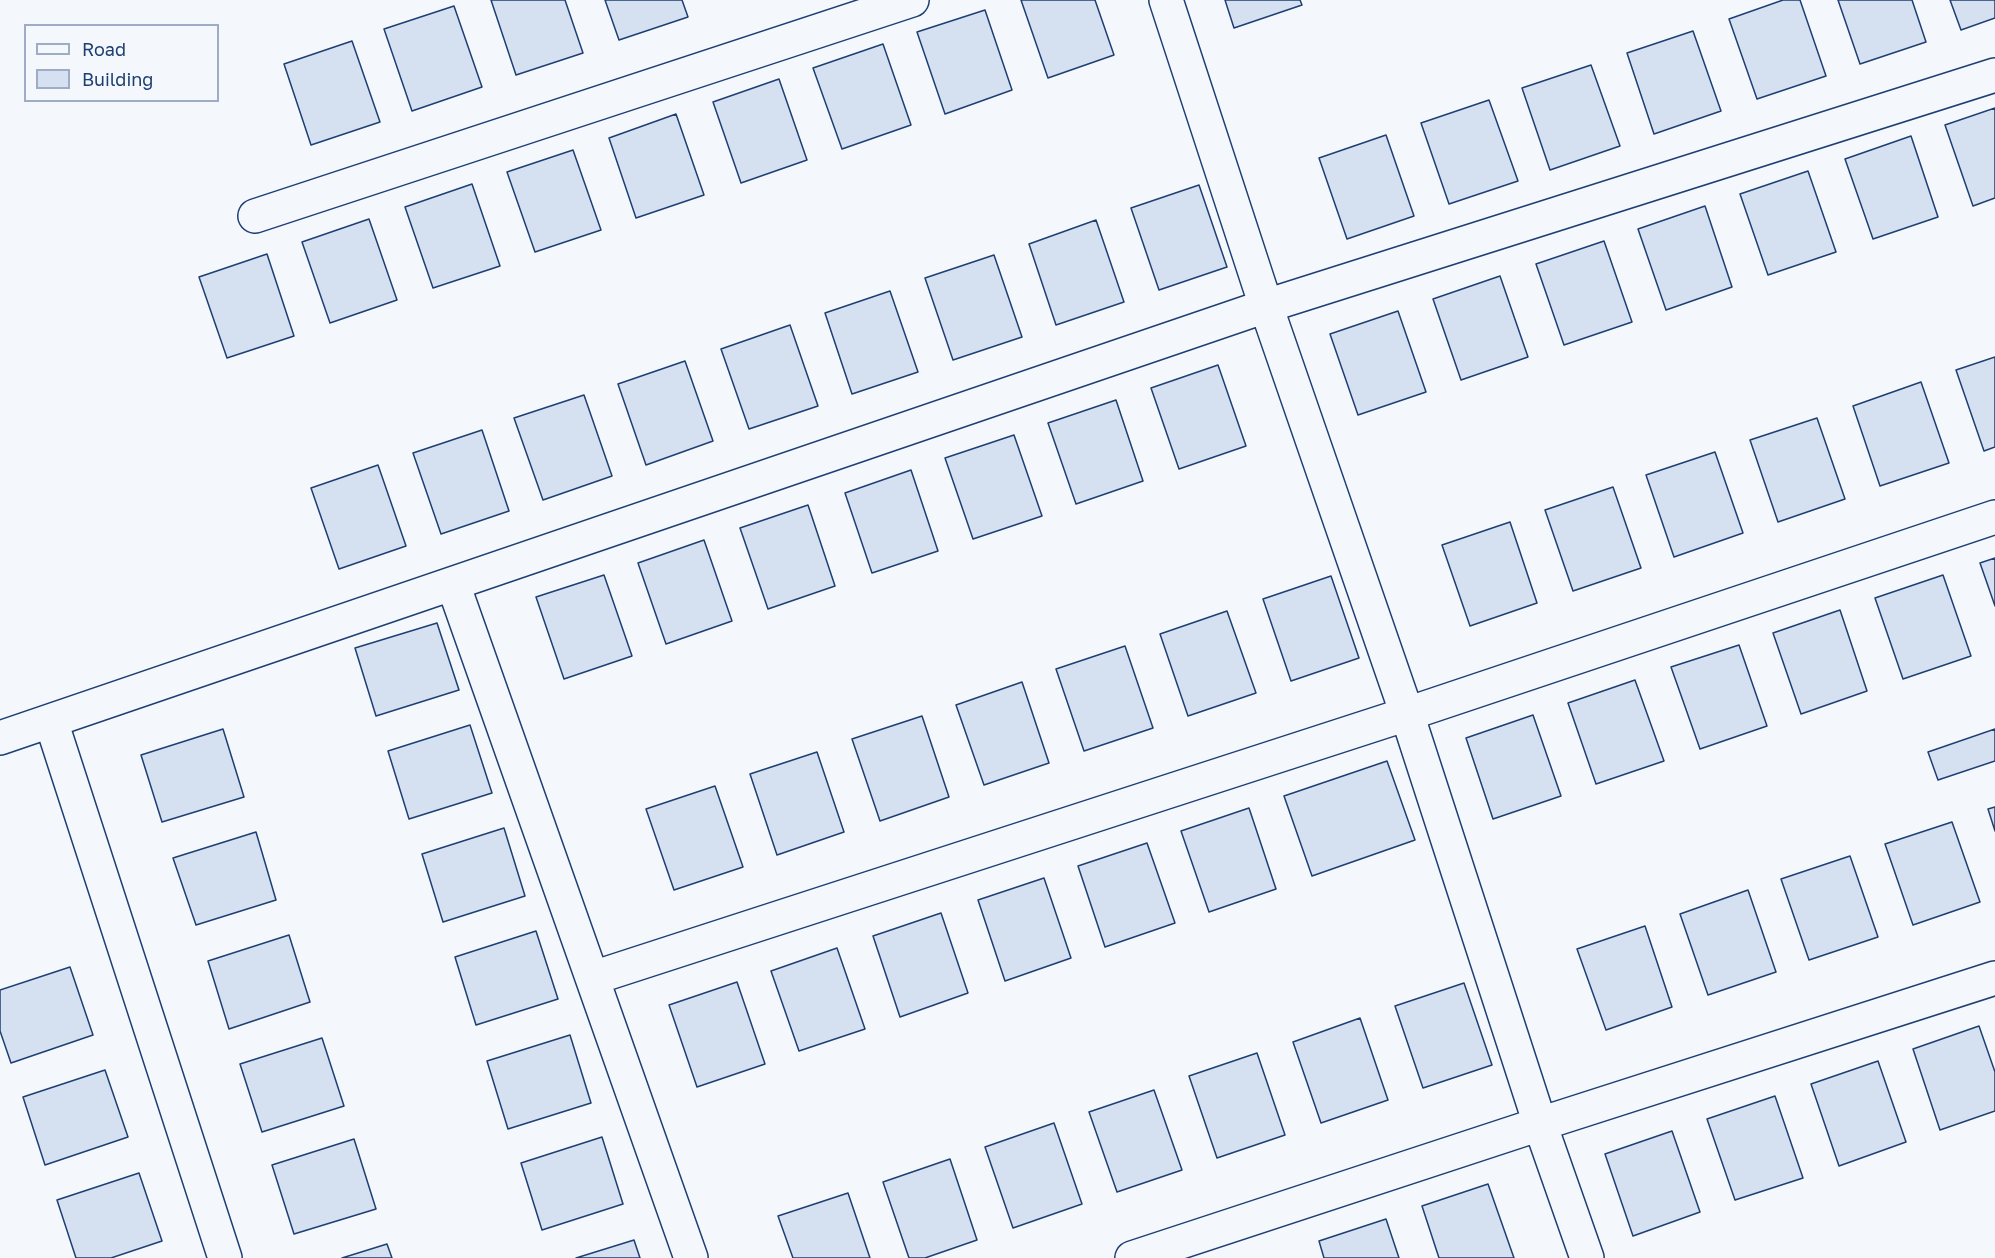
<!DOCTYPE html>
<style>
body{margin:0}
#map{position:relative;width:1995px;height:1258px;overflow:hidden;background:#f4f7fb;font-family:"Golos Text",sans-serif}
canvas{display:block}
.legend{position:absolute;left:24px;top:24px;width:195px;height:78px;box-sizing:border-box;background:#f4f7fb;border:2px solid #9eadc5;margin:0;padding:8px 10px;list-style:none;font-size:18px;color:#1d3f73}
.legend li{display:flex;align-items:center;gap:12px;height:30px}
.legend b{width:30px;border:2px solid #9eadc5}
</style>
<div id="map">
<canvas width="1995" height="1258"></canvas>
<ul class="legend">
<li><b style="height:8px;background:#f4f7fb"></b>Road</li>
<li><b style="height:16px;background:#d5e0f0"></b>Building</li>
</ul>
</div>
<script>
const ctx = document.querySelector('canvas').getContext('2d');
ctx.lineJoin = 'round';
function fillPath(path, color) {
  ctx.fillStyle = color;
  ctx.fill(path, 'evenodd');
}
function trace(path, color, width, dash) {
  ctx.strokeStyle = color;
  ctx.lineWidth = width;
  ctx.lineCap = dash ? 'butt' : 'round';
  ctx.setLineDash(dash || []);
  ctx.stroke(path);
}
const building = new Path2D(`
 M491,0H565L583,53L516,75Z
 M605,0H682L688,17L619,40Z
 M1021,0H1095L1114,55L1048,78Z
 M1225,0H1300L1302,5L1234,28Z
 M1783,0H1800L1826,76L1757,99L1729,19Z
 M1838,0H1912L1926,42L1860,64Z
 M1950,0H1995V18L1961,30Z
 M454,6L482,87L412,111L384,29Z
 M985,10L1012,90L945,114L917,32Z
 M1693,31L1721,111L1654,134L1627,53Z
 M352,41L380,122L311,145L284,64Z
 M883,44L911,125L842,149L813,68Z
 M1591,65L1620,146L1550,170L1522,88Z
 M779,79L807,160L741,183L713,102Z
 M1489,100L1518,181L1449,204L1421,123Z
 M1995,108V198L1973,206L1945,125Z
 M676,114L704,195L636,218L609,138Z
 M1386,135L1414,216L1347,239L1319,158Z
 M1911,136L1938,217L1873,239L1845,159Z
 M573,150L601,230L535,252L507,172Z
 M1808,171L1836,252L1768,275L1740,194Z
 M472,184L500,266L433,288L405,207Z
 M1199,185L1227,267L1159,290L1131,208Z
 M1705,206L1732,287L1666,310L1638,229Z
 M369,219L397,300L330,323L302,242Z
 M1096,220L1124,302L1056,325L1029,244Z
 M1604,241L1632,322L1564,345L1536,264Z
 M267,254L294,336L227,358L199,277Z
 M994,255L1022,337L953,360L925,278Z
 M1500,276L1528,357L1461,380L1433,299Z
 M890,291L918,372L852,394L825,313Z
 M1398,311L1426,392L1358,415L1330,334Z
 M790,325L818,406L749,429L721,349Z
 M1995,357V447L1984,451L1956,370Z
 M685,361L713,441L646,465L618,384Z
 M1218,365L1246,446L1179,469L1151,388Z
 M1921,382L1949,463L1880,486L1853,406Z
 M584,395L612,476L543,500L514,418Z
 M1116,400L1143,481L1076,504L1048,423Z
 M1817,418L1845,499L1778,522L1750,440Z
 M482,430L509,511L441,534L413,453Z
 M1014,435L1042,516L973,539L945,458Z
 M1715,452L1743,533L1674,557L1646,475Z
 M378,465L406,546L339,569L311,488Z
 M911,470L938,551L872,573L845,493Z
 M1613,487L1641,568L1573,591L1545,510Z
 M808,505L835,586L768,609L740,528Z
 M1510,522L1537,603L1470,626L1442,545Z
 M704,540L732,621L666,644L638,563Z
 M1995,558V606L1980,563Z
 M604,575L632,656L564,679L536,597Z
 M1943,575L1971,656L1903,679L1875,598Z
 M1331,576L1359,658L1291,681L1263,599Z
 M1840,610L1867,691L1801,714L1773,633Z
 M1227,611L1256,693L1188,716L1160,634Z
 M437,623L459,690L376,716L355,648Z
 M1739,645L1767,726L1700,749L1671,667Z
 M1125,646L1153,728L1084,751L1056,669Z
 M1635,680L1664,761L1596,784L1568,703Z
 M1022,682L1049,763L984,785L956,705Z
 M1533,715L1561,796L1493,819L1466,738Z
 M922,716L949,797L880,821L852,739Z
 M470,725L492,793L409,819L388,751Z
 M223,729L244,797L162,822L141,755Z
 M1995,729V761L1938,780L1928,752Z
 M817,752L844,832L777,855L750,774Z
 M1387,761L1415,840L1312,876L1284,796Z
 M715,786L743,867L674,890L646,809Z
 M1995,807V831L1988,809Z
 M1249,808L1276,889L1209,912L1181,831Z
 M1952,822L1980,902L1913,925L1885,844Z
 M504,828L525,896L443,922L422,854Z
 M256,832L276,900L196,925L173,858Z
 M1147,843L1175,923L1105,947L1078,866Z
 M1850,856L1878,937L1809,960L1781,879Z
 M1044,878L1071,958L1005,981L978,900Z
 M1748,890L1776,972L1708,995L1680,914Z
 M941,913L968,993L900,1017L873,936Z
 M1645,926L1672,1007L1606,1030L1577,949Z
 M536,931L558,999L476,1025L455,957Z
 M289,935L310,1002L229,1029L208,961Z
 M837,948L865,1029L799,1051L771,971Z
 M70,967L93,1035L11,1063L0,1031V990Z
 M737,982L765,1064L697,1087L669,1005Z
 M1464,983L1492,1065L1423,1088L1395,1006Z
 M1360,1018L1388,1100L1321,1123L1293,1042Z
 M1979,1026L1995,1072V1111L1940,1130L1913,1049Z
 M570,1035L591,1103L508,1129L487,1061Z
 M322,1038L344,1106L262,1132L240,1064Z
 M1257,1053L1285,1135L1217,1158L1189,1076Z
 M1878,1061L1906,1142L1839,1166L1811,1084Z
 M105,1070L128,1137L45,1165L23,1097Z
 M1154,1090L1182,1170L1117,1192L1089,1112Z
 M1775,1096L1803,1178L1735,1200L1707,1119Z
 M1054,1123L1082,1204L1013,1228L985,1147Z
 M1672,1131L1700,1212L1633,1236L1605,1154Z
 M602,1137L623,1204L542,1230L521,1163Z
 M354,1139L376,1209L294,1234L272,1165Z
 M950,1159L977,1240L925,1258H909L883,1182Z
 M139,1173L162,1241L111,1258H76L57,1200Z
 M1488,1184L1514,1258H1439L1422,1206Z
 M848,1193L870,1258H793L778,1216Z
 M1386,1219L1399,1258H1324L1319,1241Z
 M634,1240L640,1258H576Z
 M387,1244L392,1258H342Z`);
fillPath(building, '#d5e0f0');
trace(building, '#1d3f73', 1.5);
const minor = new Path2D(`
 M1166,0L1266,306L1407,714L1540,1124L1587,1258
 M255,216L912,0
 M453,584L691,1258
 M51,721L225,1258
 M0,738L1266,306L1995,75
 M593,978L1407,714L1995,517
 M1132,1258L1540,1124L1995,978`);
trace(minor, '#1d3f73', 36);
trace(minor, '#f4f7fb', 33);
</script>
